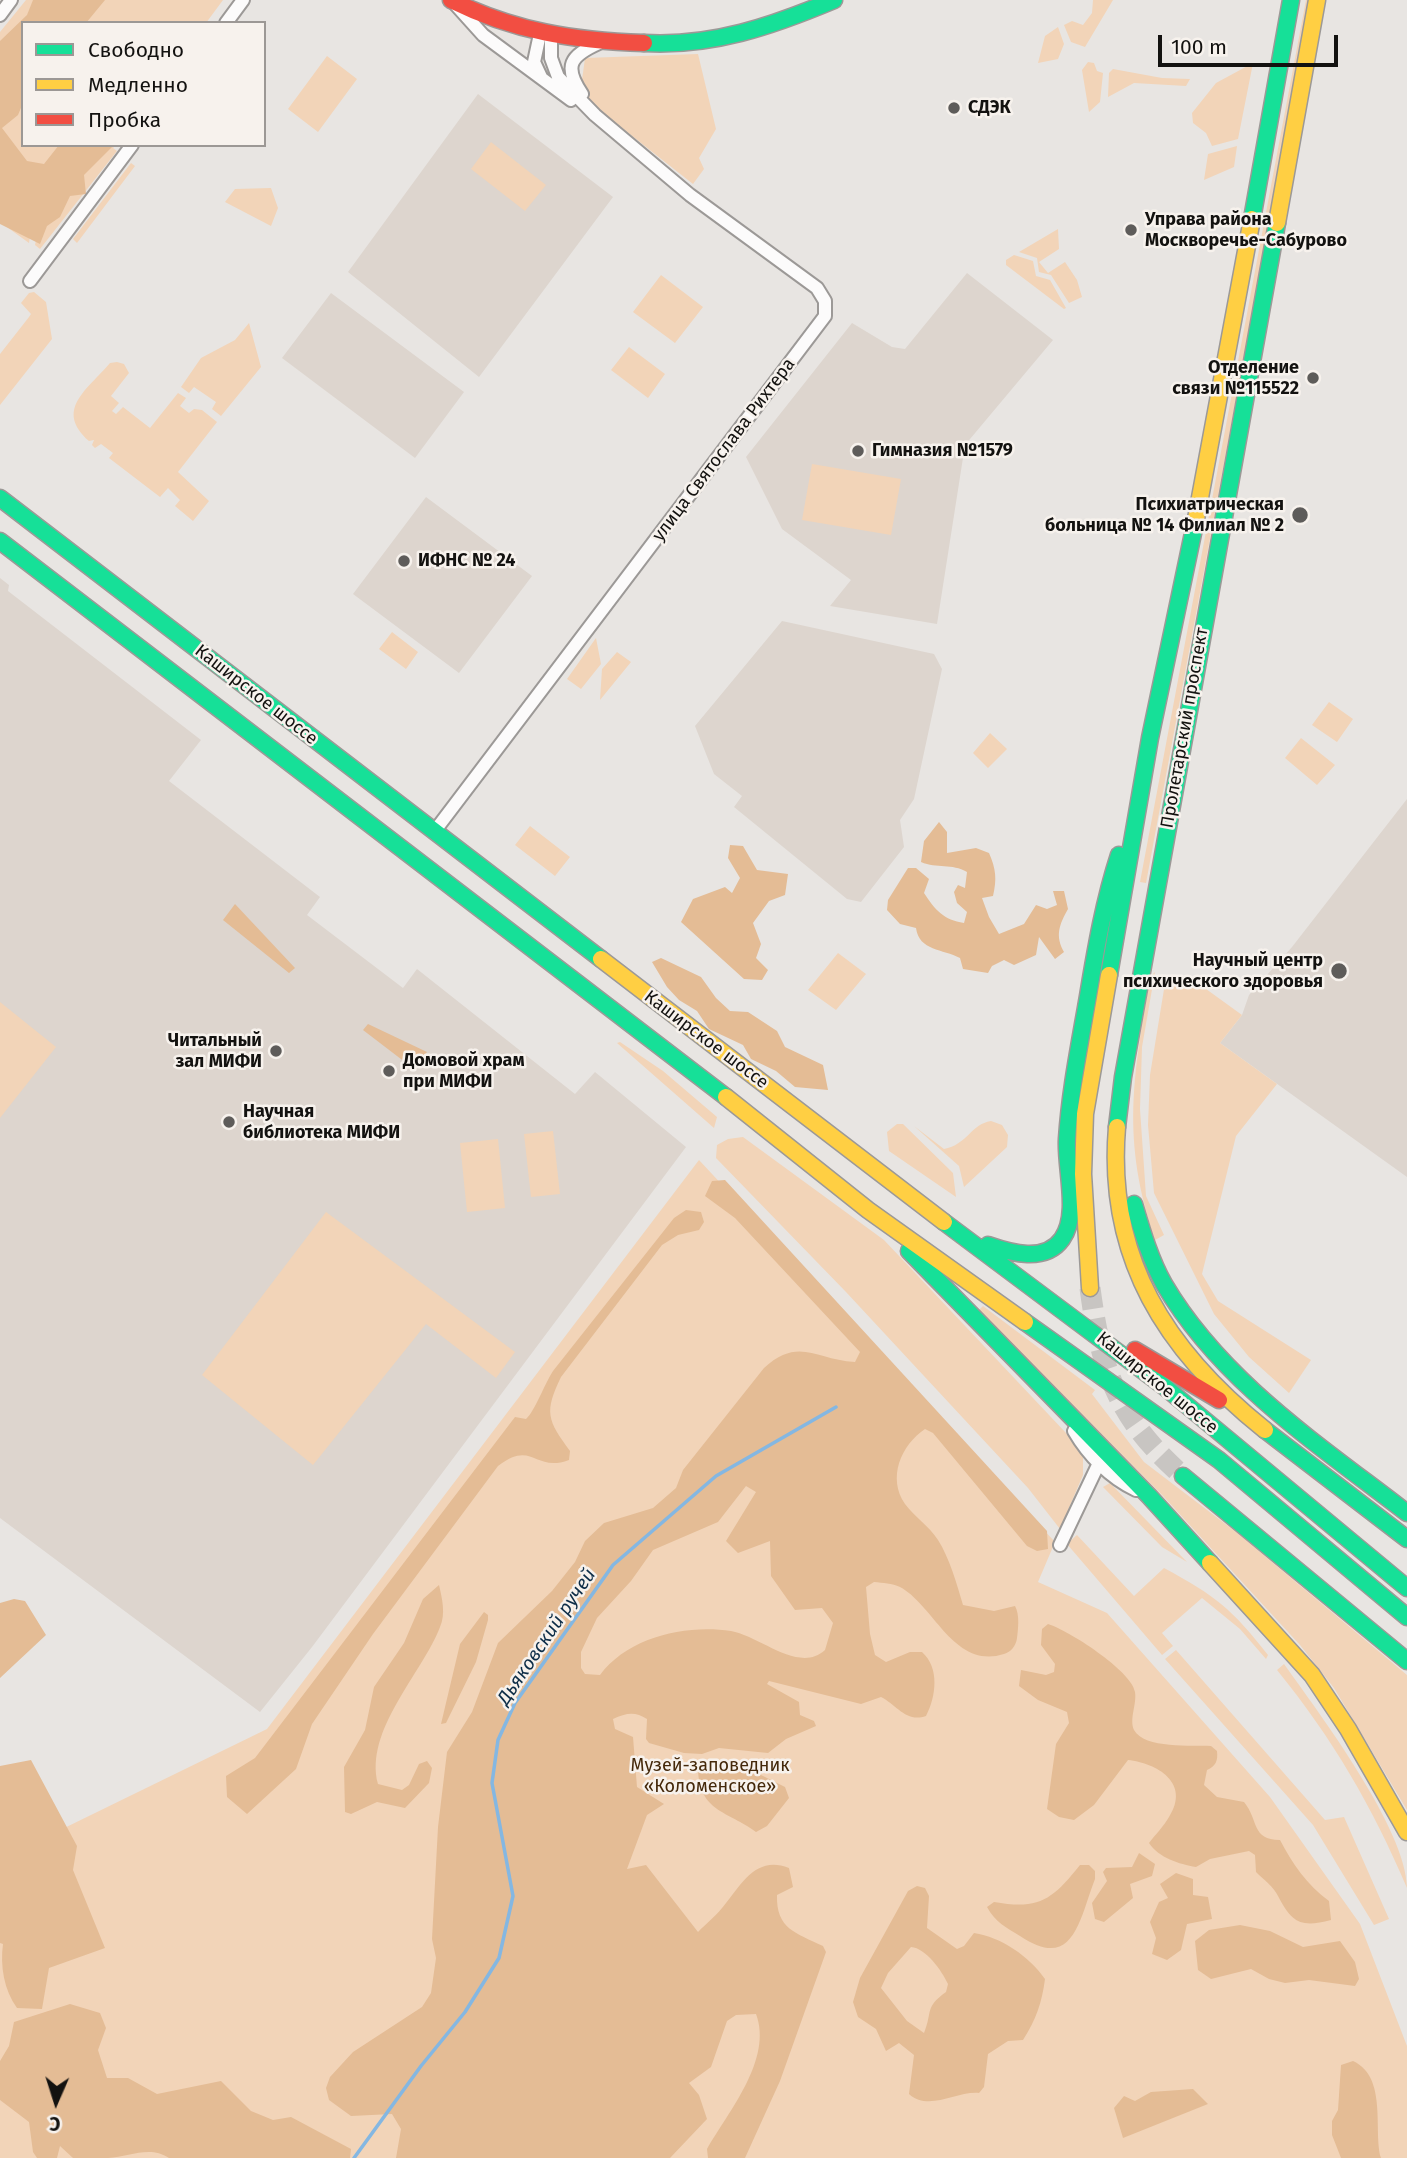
<!DOCTYPE html>
<meta charset="utf-8">
<style>
body{margin:0}
#map{position:relative;width:1407px;height:2158px;overflow:hidden;background:#e8e5e2;font-family:"Fira Sans",sans-serif}
canvas{display:block}
.legend{position:absolute;left:21px;top:21px;width:245px;height:126px;box-sizing:border-box;background:#f7f2ed;border:2px solid #9c9895;margin:0;padding:9px 12px;list-style:none;font-size:21px;color:#131210}
.legend li{display:flex;align-items:center;gap:14px;height:35px}
.legend b{width:35px;border:2px solid #9c9895}
.north{position:absolute;left:21px;top:2067px;width:70px;height:70px;-webkit-text-stroke:5px #f7f2ed;paint-order:stroke;rotate:183deg;font-size:19px;font-weight:700;line-height:28px;text-align:center;color:#131210}
.north::after{content:'';display:block;margin:auto;width:24px;height:32px;background:#131210;clip-path:polygon(50% 0,100% 100%,50% 72%,0 100%)}
.scale{position:absolute;left:1158px;top:35px;width:180px;height:32px;box-sizing:border-box;border:4px solid #131210;border-top:0;padding-left:9px;font-size:21px;line-height:24px;white-space:nowrap;color:#131210;-webkit-text-stroke:5px #f7f2ed;paint-order:stroke}
</style>
<div id="map">
<canvas width="1407" height="2158"></canvas>
<ul class="legend">
<li><b style="height:9px;background:#16e098"></b>Свободно</li>
<li><b style="height:9px;background:#ffcf43"></b>Медленно</li>
<li><b style="height:9px;background:#f24e42"></b>Пробка</li>
</ul>
<div class="north">С</div>
<div class="scale">100 m</div>
</div>
<script>
const ctx = document.querySelector('canvas').getContext('2d');
ctx.lineJoin = 'round';
function fillPath(path, color) {
  ctx.fillStyle = color;
  ctx.fill(path, 'evenodd');
}
function trace(path, color, width, dash) {
  ctx.strokeStyle = color;
  ctx.lineWidth = width;
  ctx.lineCap = dash ? 'butt' : 'round';
  ctx.setLineDash(dash || []);
  ctx.stroke(path);
}
function write(font, color, halo, rows, align = 'center') {
  ctx.font = font + ' "Fira Sans",sans-serif';
  ctx.lineWidth = 5;
  ctx.setLineDash([]);
  ctx.textBaseline = 'middle';
  ctx.strokeStyle = halo;
  ctx.fillStyle = color;
  for (const [text, x, y, turn = 0] of rows) {
    ctx.save();
    ctx.translate(x, y);
    ctx.rotate((+turn || 0) * Math.PI / 180);
    ctx.textAlign = isNaN(turn) ? turn : align;
    if (halo) ctx.strokeText(text, 0, 0);
    ctx.fillText(text, 0, 0);
    ctx.restore();
  }
}
fillPath(new Path2D(`
 M478,94L613,197L479,377L348,272Z
 M967,273L1053,340L965,445L937,624L830,606L851,580L782,529L746,457L852,323L892,347L905,349Z
 M331,293L464,392L415,458L282,358Z
 M426,497L532,576L459,673L353,594Z
 M0,578L9,585L8,591L201,740L169,781L320,897L307,915L403,988L417,969L575,1094L595,1072L686,1147L312,1647L260,1712L0,1518Z
 M782,621L934,654L942,669L914,799L900,820L904,847L861,902L847,899L734,807L742,796L714,774L695,726Z
 M1407,799V1177L1220,1043L1242,1015L1249,995L1292,947Z`), '#ddd5ce');
fillPath(new Path2D(`
 M26,0H223L206,23H23V145H116L113,148L117,151L40,249L35,245L36,240L30,236L29,243L0,222V32Z
 M1093,0H1113L1085,47L1071,42L1064,25L1072,21L1083,25L1092,13Z
 M1306,0H1310L1146,883L1140,882Z
 M1058,27L1064,44L1058,59L1038,63L1045,36Z
 M698,54L716,129L699,158L704,169L693,184L580,95L585,58Z
 M327,56L357,79L318,132L288,109Z
 M1088,62L1094,63L1097,71L1103,73L1100,102L1089,112L1082,70Z
 M1253,63L1238,139L1212,146L1206,133L1193,123L1192,113L1216,83Z
 M1113,69L1162,78L1190,79L1186,86L1134,83L1108,97L1109,73Z
 M491,142L546,185L525,211L471,169Z
 M1237,146L1234,167L1204,180L1208,154Z
 M131,163L135,166L77,243L73,239Z
 M271,188L278,208L271,226L225,202L235,189Z
 M1058,229L1059,249L1039,262L1048,273L1065,262L1077,280L1082,297L1069,303L1051,275L1039,272L1037,258L1019,252Z
 M1014,255L1033,261L1036,276L1050,280L1066,308L1064,309L1006,265V260Z
 M661,275L703,307L675,343L633,312Z
 M34,292L46,302L52,339L0,405V354L29,317L31,314L21,303L29,293Z
 M249,323L261,367L221,416L212,409L216,402L194,387L189,393L181,387L201,358L235,340Z
 M629,347L665,374L648,398L611,370Z
 M117,362L124,364L129,373L111,396L119,403L112,411L116,414L123,407L150,428L178,393L186,398L180,406L189,413L194,409L202,410L217,422L178,472L209,501L193,521L175,506L180,500L168,488L160,497L109,458L113,453L101,444L95,448L92,445L94,440L89,441C54,410 87,390 110,363Z
 M812,464L901,479L891,535L802,520Z
 M392,632L418,652L406,669L379,649Z
 M596,638L601,664L581,689L567,679Z
 M617,652L631,662L600,700L602,669Z
 M1329,702L1353,719L1337,742L1312,725Z
 M990,733L1007,749L988,768L973,753Z
 M1301,738L1335,765L1317,785L1285,758Z
 M530,826L570,857L555,876L515,845Z
 M838,953L866,974L836,1010L808,990Z
 M1155,972L1142,1047L1140,1109L1146,1196L1164,1235L1155,1240C1121,1139 1133,1078 1150,977Z
 M1166,977L1195,981L1242,1015L1220,1043L1277,1084L1236,1136L1202,1274L1218,1301L1311,1360L1289,1393L1249,1357L1214,1314L1154,1193L1148,1125L1150,1075Z
 M0,1002L56,1047L0,1118Z
 M620,1042L663,1071L717,1117L714,1128L617,1043Z
 M991,1121L1002,1125L1008,1135L1007,1147L964,1187L959,1166L914,1126L944,1149C967,1145 971,1124 991,1121Z
 M897,1124H903L953,1173L956,1197L889,1151L887,1132Z
 M553,1131L560,1194L531,1197L524,1134Z
 M743,1137L884,1240L1083,1451V1475L1060,1529L1028,1488L846,1292L716,1158L717,1145L728,1139Z
 M498,1139L505,1208L467,1212L460,1143Z
 M699,1160L1055,1542L1038,1582L1107,1613L1270,1797L1360,1924L1407,2046V2158H0V1792L50,1835L267,1729Z
 M326,1212L515,1352L496,1378L426,1324L313,1465L202,1375Z
 M983,1306L1095,1390L1092,1394L1144,1462L1236,1532L1407,1675V1810L1334,1688L1300,1645L1163,1496L979,1310Z
 M1110,1483L1187,1562L1162,1547L1103,1487Z
 M1077,1535L1134,1596L1164,1568C1216,1596 1232,1609 1268,1655L1266,1659L1240,1629L1202,1598L1162,1633L1173,1646L1162,1655L1067,1544Z
 M1176,1650L1325,1820L1344,1817L1389,1919L1374,1925L1313,1825L1165,1659Z
 M1284,1664C1319,1713 1407,1830 1407,1888C1372,1806 1333,1739 1277,1670Z`), '#f2d4b8');
fillPath(new Path2D(`
 M33,0H105L86,23H23V103L18,115L2,128L27,161L44,164L59,145H114L84,175L86,194L70,196L60,217L47,226L40,244L0,224V41L27,15Z
 M939,822L947,832V853L976,848L989,853C996,869 997,879 993,896L982,898L989,917L999,934L1024,924L1036,905L1047,909L1057,905L1053,891H1064L1068,909C1059,925 1055,936 1064,952L1055,959L1039,937L1036,955L1014,965L1004,960L992,966L988,973L963,969L960,958C943,949 919,951 916,928L900,924L887,910L888,900L908,868H916L929,879L924,893C935,910 944,920 964,923L967,912L957,903L954,892L958,885L965,888L967,872C952,863 937,869 921,862L924,841Z
 M730,845L743,846L757,870L788,874L785,895L769,901L753,923L761,944L756,958L768,970L762,980L744,979L681,922L693,899L725,887L732,893L740,878L728,858Z
 M235,904L295,968L289,973L223,920Z
 M661,958L701,977L716,998L730,1011L748,1012L777,1031L785,1047L823,1065L828,1090L795,1087L776,1071L751,1059L743,1045L709,1029L697,1011L679,1000L667,987L652,962Z
 M368,1024L427,1052L414,1069L363,1030Z
 M725,1180L1047,1531L1048,1549L1037,1551L1027,1546L933,1433L925,1429C901,1445 887,1478 905,1504C915,1517 929,1526 938,1540C949,1557 957,1584 963,1605L994,1611L1015,1606C1020,1615 1018,1629 1017,1638C1016,1646 1011,1652 1004,1654C954,1670 934,1605 900,1587C892,1583 883,1583 874,1582L866,1587L870,1634L875,1655L886,1662L910,1652H922C940,1668 936,1697 926,1716C906,1723 897,1705 881,1697L861,1704L769,1681L767,1684L799,1702L800,1715L814,1721L816,1726L786,1739L768,1753L719,1748L702,1754L684,1753L649,1743L646,1739L647,1719C635,1711 626,1713 613,1719L615,1729L633,1737L637,1787L664,1804L647,1815L627,1869L646,1865L698,1932C707,1923 718,1914 726,1903C742,1883 757,1855 789,1868L793,1887L777,1895C776,1929 796,1933 823,1946L826,1952L780,2081L745,2158H708L707,2149C729,2111 773,2059 756,2014L736,2015L727,2021L711,2067L689,2083L699,2095L707,2119L670,2158H396L401,2129L392,2114L351,2116L329,2100L326,2088L330,2077L353,2052L422,2007L431,1993L436,1958L432,1939L438,1827L447,1752L472,1712L498,1643L552,1591L575,1562L585,1541L604,1523L653,1508L676,1488L683,1470L764,1368C799,1336 816,1360 855,1362L860,1352L735,1218L705,1196L712,1181ZM746,1486L756,1492L726,1541L738,1553L770,1541L771,1576L795,1610L822,1608L833,1623L825,1650C799,1674 760,1636 731,1631C686,1624 628,1637 600,1675L585,1674L581,1668V1652L597,1618L631,1581L653,1550L718,1522Z
 M686,1210L701,1212L704,1222L699,1230L678,1235L662,1245L561,1377C544,1412 547,1420 570,1451L569,1460C534,1473 533,1439 498,1466L373,1634L312,1724L296,1769L247,1814L227,1797L226,1776L255,1758L515,1417L526,1419C535,1411 545,1383 553,1371L674,1218Z
 M439,1585C442,1598 446,1614 440,1627C422,1674 364,1730 378,1784L402,1790L409,1785L419,1764L427,1761L432,1768L429,1783L405,1808L377,1802L351,1814L345,1812L344,1767L365,1730L374,1687L404,1643L423,1599Z
 M14,1599L25,1601L46,1635L0,1678V1603Z
 M484,1612L488,1615V1620L476,1662L446,1723L441,1724L460,1644Z
 M1048,1624C1068,1630 1132,1671 1135,1692C1137,1704 1129,1719 1134,1730C1144,1749 1193,1745 1211,1746L1217,1751C1218,1761 1216,1766 1207,1770L1204,1785L1217,1797L1244,1802C1259,1820 1251,1840 1280,1840C1292,1863 1307,1885 1329,1901L1331,1920C1301,1928 1292,1923 1278,1896C1274,1887 1263,1879 1256,1872L1255,1855L1249,1851L1210,1859L1196,1867C1179,1864 1159,1858 1149,1843C1155,1835 1164,1826 1169,1817C1191,1783 1157,1763 1128,1760L1094,1805L1074,1820L1059,1817L1047,1809L1056,1744L1069,1723L1067,1712L1038,1700L1019,1686L1021,1670L1046,1675L1054,1672L1055,1664L1041,1645L1042,1629Z
 M31,1760L77,1846L73,1870L105,1948L49,1968L42,2009L17,2008C4,1990 0,1966 3,1944L0,1943V1766Z
 M720,1765L743,1766L785,1787L789,1798L767,1826L756,1832C728,1811 699,1812 698,1769Z
 M1139,1853L1155,1864L1152,1876L1130,1884L1133,1898L1104,1922L1095,1919L1092,1903L1107,1881L1103,1872L1106,1868L1132,1867Z
 M1080,1865H1089L1095,1871V1879C1079,1920 1074,1972 1020,1936C1007,1928 995,1922 987,1907L994,1902C1039,1910 1052,1900 1080,1865Z
 M1176,1873L1193,1879V1895L1208,1897L1212,1919L1187,1924L1181,1950L1167,1960L1152,1954L1156,1938L1150,1922L1159,1902L1168,1898L1160,1884Z
 M917,1886L925,1888L929,1896L927,1928L957,1949L964,1946L974,1933C1001,1937 1029,1956 1045,1979C1042,2002 1036,2020 1023,2040L1008,2041L988,2054L984,2087L979,2093C956,2091 929,2112 909,2094L914,2055L899,2043L886,2051L876,2029L858,2017L853,2002L860,1978L908,1891ZM911,1947C926,1948 942,1971 948,1984L946,1992C924,2008 933,2011 924,2033L907,2021L881,1988L888,1973Z
 M1240,1925L1270,1931L1303,1947L1340,1941L1355,1962L1359,1979L1355,1986L1309,1980L1285,1983L1269,1979L1251,1969L1211,1979L1198,1970L1195,1941L1209,1930Z
 M70,2004L100,2013L106,2028L98,2050L107,2078H128L157,2094L221,2081L251,2111L273,2120L291,2117L351,2149L350,2158H169C150,2145 129,2157 108,2158C96,2158 84,2158 73,2158L60,2146L57,2158H37L33,2152L29,2122L0,2100V2061L9,2046L14,2022Z
 M1353,2061C1388,2077 1373,2131 1381,2158H1341L1332,2135V2121L1338,2110L1341,2065Z
 M1193,2089L1208,2104L1123,2138L1114,2108L1124,2096L1135,2101L1151,2092Z`), '#e4bc95');
trace(new Path2D(`
 M354,2158L421,2066L465,2012L499,1958L513,1896L492,1783L498,1740L515,1703L613,1565L716,1476L836,1407`), '#84b7e2', 3.5);
trace(new Path2D(`
 M1090,1288C1101,1372 1119,1420 1183,1476`), '#c8c5c2', 21, [21, 10]);
const street = new Path2D(`
 M456,5L483,35L571,100
 M0,15L11,0
 M226,23L243,0
 M540,34L534,62L541,77
 M582,94C563,66 570,56 599,43
 M30,281L132,145
 M434,832L825,316V301L817,288L690,195L595,115L558,77L551,58V36
 M1074,1431C1088,1455 1110,1478 1136,1490
 M1060,1545L1099,1463`);
const fast = new Path2D(`
 M644,43C712,47 772,26 834,0
 M1252,219L1291,0
 M0,498L601,959
 M0,541L726,1097
 M1109,975L1150,738L1196,519
 M1117,1127L1123,1077L1277,223
 M1134,1204C1142,1231 1150,1259 1164,1284C1221,1381 1319,1445 1407,1513
 M944,1222L1166,1388L1407,1588
 M988,1245C1011,1253 1045,1263 1062,1239C1080,1214 1065,1168 1067,1139C1070,1091 1080,1043 1088,996C1096,948 1104,901 1119,855
 M909,1251L1149,1496L1210,1563
 M1025,1322L1219,1460L1407,1617
 M1265,1430L1407,1539
 M1183,1476L1407,1661`);
const slow = new Path2D(`
 M1277,223L1317,0
 M1196,519L1252,219
 M601,959L944,1222
 M726,1097L868,1210L1025,1322
 M1117,1127C1106,1258 1166,1351 1265,1430
 M1090,1288L1083,1174L1085,1114L1109,975
 M1210,1563L1312,1675L1348,1729L1407,1832`);
const jam = new Path2D(`
 M451,0C513,31 575,41 644,43
 M1135,1350L1219,1400`);
trace(street, '#9c9997', 16);
trace(fast, '#9c9997', 19);
trace(slow, '#9c9997', 19);
trace(jam, '#9c9997', 19);
trace(street, '#fcfbfb', 12);
trace(fast, '#16e098', 16);
trace(slow, '#ffcf43', 16);
trace(jam, '#f24e42', 16);
for (const [x, y, r, color] of [
 [954,108,7,"#5e5c5a"],
 [1131,230,7,"#5e5c5a"],
 [1313,378,7,"#5e5c5a"],
 [858,451,7,"#5e5c5a"],
 [1300,515,9,"#5e5c5a"],
 [404,561,7,"#5e5c5a"],
 [1339,971,9,"#5e5c5a"],
 [276,1051,7,"#5e5c5a"],
 [389,1071,7,"#5e5c5a"],
 [229,1122,7,"#5e5c5a"]
]) {
  const dot = new Path2D();
  dot.arc(x, y, r, 0, 2 * Math.PI);
  ctx.fillStyle = color;
  ctx.fill(dot);
  trace(dot, '#f7f2ed', 2.5);
}
write('bold 18px', '#131210', '#f7f2ed', [
 ["СДЭК",968,108],
 ["Управа района",1145,220],
 ["Москворечье-Сабурово",1145,241],
 ["Отделение",1299,368,"right"],
 ["связи №115522",1299,389,"right"],
 ["Гимназия №1579",872,451],
 ["Психиатрическая",1284,505,"right"],
 ["больница № 14 Филиал № 2",1284,526,"right"],
 ["ИФНС № 24",418,561],
 ["Научный центр",1323,961,"right"],
 ["психического здоровья",1323,982,"right"],
 ["Читальный",262,1041,"right"],
 ["зал МИФИ",262,1062,"right"],
 ["Домовой храм",403,1061],
 ["при МИФИ",403,1082],
 ["Научная",243,1112],
 ["библиотека МИФИ",243,1133]
], 'left');
write('18px', '#131210', '#f7f2ed', [
 ["улица Святослава Рихтера",724,450,-53],
 ["Каширское шоссе",256,695,38],
 ["Пролетарский проспект",1185,728,-80],
 ["Каширское шоссе",706,1040,37],
 ["Каширское шоссе",1157,1383,39]
]);
write('18px', '#44280a', '#f7f2ed', [
 ["Музей-заповедник",710,1766],
 ["«Коломенское»",710,1787]
]);
write('italic 19px', '#0d2d47', '#f7f2ed', [
 ["Дьяковский ручей",547,1637,-56]
]);
</script>
